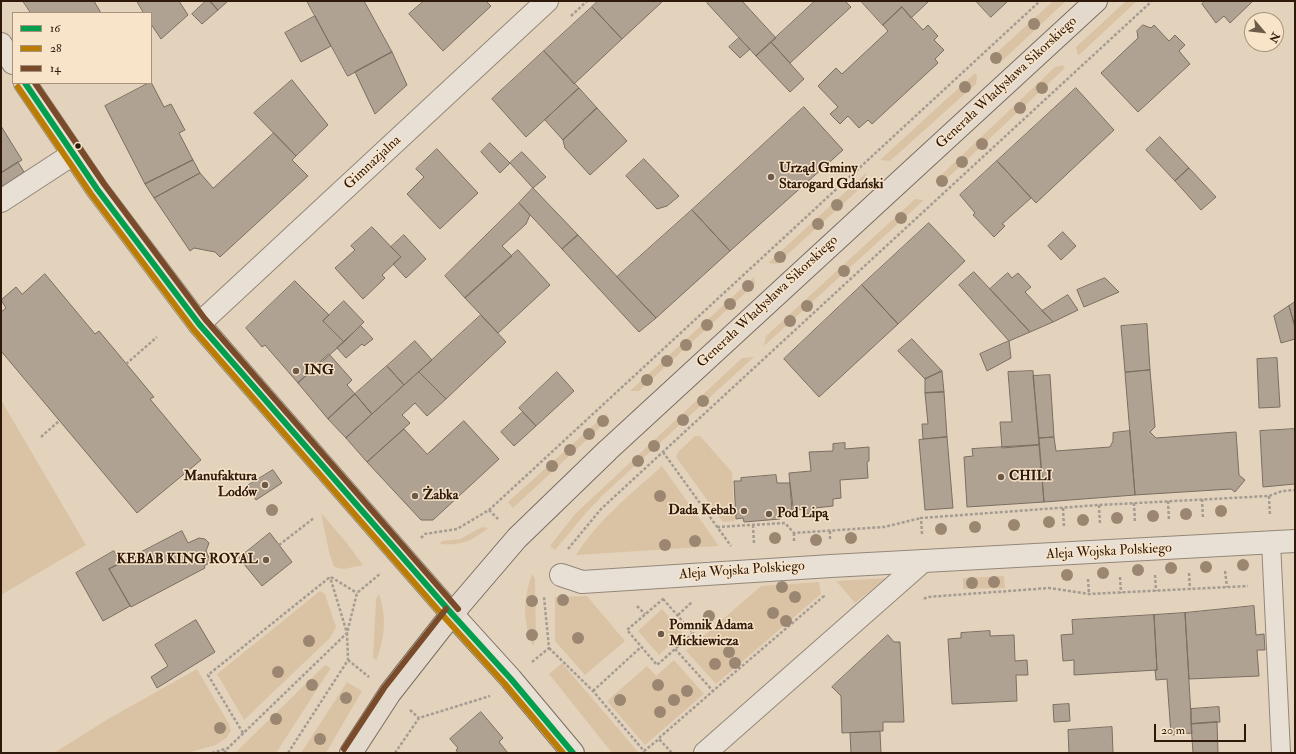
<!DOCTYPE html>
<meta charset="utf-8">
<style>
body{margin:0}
#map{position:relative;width:1296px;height:754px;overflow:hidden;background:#e4d3bc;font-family:"IM FELL Double Pica",serif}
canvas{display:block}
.frame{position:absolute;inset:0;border:2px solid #2e190b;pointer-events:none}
.legend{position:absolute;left:12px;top:12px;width:140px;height:72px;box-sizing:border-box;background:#f8e4c9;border:1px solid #a7937d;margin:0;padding:5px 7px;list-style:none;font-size:12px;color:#2e190b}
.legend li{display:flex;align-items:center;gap:8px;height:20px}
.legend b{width:20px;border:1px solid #a7937d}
.north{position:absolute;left:1244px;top:12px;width:40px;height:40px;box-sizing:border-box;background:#f8e4c9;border:1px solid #a7937d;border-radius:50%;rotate:118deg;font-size:11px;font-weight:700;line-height:16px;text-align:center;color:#2e190b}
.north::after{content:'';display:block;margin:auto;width:14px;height:18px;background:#6e5a49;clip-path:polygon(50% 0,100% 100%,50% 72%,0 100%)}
.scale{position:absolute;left:1154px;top:724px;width:92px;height:18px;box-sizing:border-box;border:2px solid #2e190b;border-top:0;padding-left:5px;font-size:12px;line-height:14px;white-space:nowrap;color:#2e190b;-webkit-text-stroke:3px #f8e4c9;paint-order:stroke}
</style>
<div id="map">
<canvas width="1296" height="754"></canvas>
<div class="frame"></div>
<ul class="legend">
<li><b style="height:5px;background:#029f4e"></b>16</li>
<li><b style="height:5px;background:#bb7c03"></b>28</li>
<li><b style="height:5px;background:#7a4b2a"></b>14</li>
</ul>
<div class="north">N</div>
<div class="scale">20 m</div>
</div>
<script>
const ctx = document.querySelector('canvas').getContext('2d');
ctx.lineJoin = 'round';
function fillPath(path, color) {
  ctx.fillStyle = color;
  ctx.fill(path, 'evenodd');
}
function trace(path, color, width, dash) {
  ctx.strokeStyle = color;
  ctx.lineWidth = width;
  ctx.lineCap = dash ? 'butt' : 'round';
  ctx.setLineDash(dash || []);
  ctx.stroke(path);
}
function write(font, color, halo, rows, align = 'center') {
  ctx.font = font + ' "IM FELL Double Pica",serif';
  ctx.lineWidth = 3;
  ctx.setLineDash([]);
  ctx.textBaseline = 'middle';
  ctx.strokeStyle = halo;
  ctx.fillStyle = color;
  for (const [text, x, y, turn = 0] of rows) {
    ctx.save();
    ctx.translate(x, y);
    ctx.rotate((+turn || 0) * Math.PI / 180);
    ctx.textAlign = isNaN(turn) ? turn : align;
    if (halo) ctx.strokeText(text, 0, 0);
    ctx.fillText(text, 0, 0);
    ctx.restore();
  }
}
fillPath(new Path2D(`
 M1053,1H1066L1003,60L995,59L992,57Z
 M1126,1H1137L1079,55L1077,53L1076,47Z
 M1063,65L1065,68L940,185L939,177L1055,67Z
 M975,73L977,76L976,84L890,161L880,160Z
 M866,173V183L777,264L768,263Z
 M915,199L924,200L764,346L766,336Z
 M754,277L755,284L639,391H630Z
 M754,357L604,494L586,513L555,550L550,546L575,514L742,358Z
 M1,400L86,545L1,595Z
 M607,413L605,423L513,508L508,502Z
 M695,436H700L732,472L735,521L723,522L676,457L678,452Z
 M662,466L719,546L576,555C598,520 631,494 662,466Z
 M321,513L346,542L363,565L344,569L334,567L329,552Z
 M482,527L488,528C473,541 459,546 440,544L442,541L460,539Z
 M532,574L535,579L536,637L533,646C522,622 523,598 532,574Z
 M1004,576L1005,588L963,589V578Z
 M886,578L855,603L836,581Z
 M819,582L821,594L716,684L686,651L761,586Z
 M320,591L325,594L336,627L330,638L244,720L217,674Z
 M379,594C387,617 385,637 376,661L373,657L376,599Z
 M587,596L625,641L585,675L555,641V597Z
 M662,609L683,633L659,655L638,631Z
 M674,660L704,694L645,745L607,701L647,666L656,676Z
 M562,663L639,753H612L549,674Z
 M325,665L331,668L276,753H235Z
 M197,669L229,724L231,731L226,738L216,745L187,753H54L108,719Z
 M347,682L362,691L326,753H301Z`), '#dac3a4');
const building = new Path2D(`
 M23,1H94L101,13H31Z
 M137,1H179L188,15L161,39L151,24V13H144Z
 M206,1H210L218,10L202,24L192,14Z
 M210,1H228L218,10Z
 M307,1H364L392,52L348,76Z
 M424,1H486L491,6L443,51L409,14Z
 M598,1H663L622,39L592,7Z
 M709,1H742L776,38L756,56L707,3Z
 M815,1H845L851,7L790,63L771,42Z
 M861,1H927L928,2L911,18L902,7L883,25Z
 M976,1H1008L991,17Z
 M1205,1H1253L1230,23L1224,16L1216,23L1202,4Z
 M592,7L622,39L574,84L544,51Z
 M902,7L923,30L928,25L938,36L934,40L944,50L935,59L938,63L872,124L868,120L859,128L848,116L840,124L830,114L838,107L818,86L836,68L842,74L888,31L883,25Z
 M315,16L331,46L301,62L285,33Z
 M1143,25L1151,28L1154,25L1169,41L1175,35L1185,45L1179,51L1190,64L1138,112L1101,73L1138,38L1137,31Z
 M739,38L750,49L740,58L729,47Z
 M771,42L804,79L790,92L756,56Z
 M544,51L579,88L526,137L492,99Z
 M392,52L407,85L375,114L355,72Z
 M292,80L328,125L296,156L254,113Z
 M151,82L164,107L171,104L185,130L179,133L193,160L145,184L105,106Z
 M579,88L597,108L563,140L545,120Z
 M1076,88L1114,130L1036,203L997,161Z
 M804,107L843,150L730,251L692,210Z
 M597,108L627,141L590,175L565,148L563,140Z
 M1,126L22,160L1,173Z
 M274,133L296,156L292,160L308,176L220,257L215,252L194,248L190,251L154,198L200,173L213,188Z
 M1160,137L1189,168L1175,181L1146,150Z
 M490,143L510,163L500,173L481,152Z
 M437,149L478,193L440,229L407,194L424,177L416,169Z
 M522,152L546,177L533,188L510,163Z
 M644,159L679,196L667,206L657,209L626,176Z
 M193,160L200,173L154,198L145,184Z
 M997,161L1031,198L1002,224L1005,226L994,237L973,215L975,213L960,195Z
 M18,162L24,172L1,187V173Z
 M1189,168L1216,197L1201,210L1175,181Z
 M533,188L578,235L562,249L519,203Z
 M519,203L530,215L526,224L502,246L512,256L465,298L445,276Z
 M692,210L730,251L656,318L617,277Z
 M929,223L965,261L898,324L862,285Z
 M372,227L401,257L382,275L385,278L363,299L335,268L355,250L351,246Z
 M1063,232L1076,246L1061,260L1048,246Z
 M404,235L426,259L406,278L393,264L401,257L391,247Z
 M578,235L656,318L639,332L562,249Z
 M518,250L550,285L498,333L465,298Z
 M974,272L990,289L1030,332L1009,341L959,285Z
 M1008,273L1012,278L1018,273L1031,287L1025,292L1053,322L1030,332L990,289Z
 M45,274L95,334L99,331L154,397L150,399L201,460L137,513L1,351V312L6,308L1,300L16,287L22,294Z
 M1105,278L1119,292L1084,307L1077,290Z
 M295,281L329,315L323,321L344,342L298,383L265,345L262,347L246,328Z
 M862,285L898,324L819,397L784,359Z
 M1068,295L1078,310L1053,322L1042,311Z
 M344,301L364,322L344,342L323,321Z
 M1295,302V327L1289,306Z
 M1289,306L1295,327V339L1281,343L1274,316Z
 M481,315L506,342L446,399L419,372Z
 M1147,324L1150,370L1125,372L1121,326Z
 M361,326L373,339L364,346L362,344L346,358L337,348Z
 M912,339L942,371L925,379L898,351Z
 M415,341L432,360L404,385L387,366Z
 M1009,341L1011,358L987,371L980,354Z
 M329,354L352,380L347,385L355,394L328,419L298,383Z
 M1277,358L1280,407L1259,408L1257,359Z
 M387,366L404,385L372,414L355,394Z
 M1150,370L1155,427L1150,432L1156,438L1236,432L1239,475L1245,480L1235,492L1231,489L1135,495L1125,373Z
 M942,371L944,392L925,393V379Z
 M1033,371L1039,445L1002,448L1000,422H1012L1008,372Z
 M419,372L446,399L427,416L415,403L402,415L410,423L367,462L346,438Z
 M557,372L574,391L536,426L519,408Z
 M1050,375L1054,437L1039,438L1033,376Z
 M944,392L947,437L923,439L922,424H928L925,393Z
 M355,394L372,414L346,438L328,419Z
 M523,412L536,426L514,446L501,432Z
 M464,421L499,459L433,520H421L367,462L404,429L427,454Z
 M1295,429V484L1263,487L1260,431Z
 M1130,431L1135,495L1044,502L1039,438L1054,437L1056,451L1110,447L1113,441V433Z
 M947,437L953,508L925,510L919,440Z
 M845,443V449L869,447V461L867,462L868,478L840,480L841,498L833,499V506L815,508L816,513L805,514L804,509L792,510L789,473L811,471L809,452L833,451V444Z
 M1039,445L1044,502L967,507L964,457L973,456L972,449Z
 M273,470L282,483L256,500L247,486Z
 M776,475L777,483H790L794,515L780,516V519L744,522L743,518L736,519L734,481H741V478Z
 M182,531L188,543L199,538L205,539L209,543L206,551L211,562L204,566L205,568L131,607L109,569Z
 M270,533L292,562L262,586L239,558Z
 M114,551L121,563L109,569L130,606L103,621L76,573Z
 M1254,606L1256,635L1264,634L1265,650H1257L1259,676L1189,679L1185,613Z
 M1185,613L1192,733L1171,735L1167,679L1156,680L1155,670H1157L1154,615Z
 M1154,615L1157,670L1074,675V660L1063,661L1061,635L1073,634L1072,620Z
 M196,620L215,652L157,688L151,677L168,666L155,645Z
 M990,631V636L1014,635L1015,661L1027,660L1028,675H1016L1017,701L952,704L948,639L961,638V633Z
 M888,635L894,642H900L904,722H883V731L842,733L841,696L832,687Z
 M1069,704L1070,721L1054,722L1053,705Z
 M1219,707L1220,722L1191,724V709Z
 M481,712L503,738L499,742L508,753H458L456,750L458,748L450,739Z
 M1217,722L1218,753H1193L1191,724Z
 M1112,727L1113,753H1069L1068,730Z
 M880,732L881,753H851L850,733Z`);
fillPath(building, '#afa293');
trace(building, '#7a6e61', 1);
const service = new Path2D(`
 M1271,542L1281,753`);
const pedestrian = new Path2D(`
 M561,575L582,582L831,566L1295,541`);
const minor = new Path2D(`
 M1,201L73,154
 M199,324L547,1
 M705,753L923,561`);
const tertiary = new Path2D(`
 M1,44L13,63
 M25,83L97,189L199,324L452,614`);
const secondary = new Path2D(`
 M452,614L511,679L573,753`);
const primary = new Path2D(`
 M351,753L390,693L452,614L517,538L608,450L1096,1`);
trace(service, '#938779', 20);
trace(pedestrian, '#938779', 24);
trace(minor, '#938779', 24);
trace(tertiary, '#938779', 24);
trace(secondary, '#7a6e61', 24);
trace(primary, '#7a6e61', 24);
trace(new Path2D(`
 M571,16L587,1
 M126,364L157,337
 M41,437L59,421
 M663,452L731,546
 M1269,496L1270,516
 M1202,499L1203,519
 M1168,501L1169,521
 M1134,503L1135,523
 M1099,505L1100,525
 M1063,508L1064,527
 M489,510L498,519
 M753,525L754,544
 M717,527L785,523L794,533L884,527L921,518
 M830,531V539
 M794,533V542
 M922,534L921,518L1099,505L1269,496L1282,491L1295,490
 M421,538L425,534L457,529L489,510L1040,1
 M279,545L314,518
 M568,549L601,509L1152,1
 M1225,571L1227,587
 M1189,573L1190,589
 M1155,575L1156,591
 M331,577L357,593
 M1120,577L1121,593
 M1088,579L1089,594
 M663,599L693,633L657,665L627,630Z
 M924,599L927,597L1049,588L1089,594L1248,586
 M637,606L645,614
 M678,615L692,602
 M549,648L593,691L644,751L659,739L672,753
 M675,649L713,691L824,596L823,594
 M348,660L369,677
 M532,662L549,648L544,597
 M593,691L641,647
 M410,710L419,718
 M243,733L208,675L330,577
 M659,738L713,691
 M212,753L228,748L347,633L330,577
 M224,753L228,749
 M288,753L348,660L347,633L357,593L381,573
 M395,753L419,718L490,696`), '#a49c92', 2.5, [3, 2]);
trace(service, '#e8e0d4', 18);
trace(pedestrian, '#e8e0d4', 22);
trace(minor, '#e8e0d4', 22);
trace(tertiary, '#e8e0d4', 22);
trace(secondary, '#e8e0d4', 22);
trace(primary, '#e3dacd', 22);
trace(new Path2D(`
 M25,83L97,189L199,324L452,614L511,679L573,753`), '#029f4e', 6);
trace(new Path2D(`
 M18,87L91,194L193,329L446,619L505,684L563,753`), '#bb7c03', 6);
trace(new Path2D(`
 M35,83L104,184L205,319L458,609
 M344,749L384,688L446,609`), '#7a4b2a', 6);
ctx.fillStyle = '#9b8771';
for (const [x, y] of [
 [1034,24],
 [996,58],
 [965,87],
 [1042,88],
 [1020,108],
 [982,144],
 [962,162],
 [942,181],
 [837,205],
 [901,218],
 [818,224],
 [780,257],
 [844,271],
 [748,286],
 [730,304],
 [807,306],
 [790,321],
 [707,325],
 [686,345],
 [667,361],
 [647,380],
 [703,401],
 [683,420],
 [603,421],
 [589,434],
 [654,446],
 [570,450],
 [638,461],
 [552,466],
 [660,496],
 [272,510],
 [1221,511],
 [1186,514],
 [1153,516],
 [1117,518],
 [1083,520],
 [1049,522],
 [1014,525],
 [975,527],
 [941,529],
 [775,538],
 [851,538],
 [816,540],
 [695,541],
 [665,545],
 [1243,565],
 [1206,567],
 [1171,568],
 [1138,570],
 [1103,573],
 [1067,575],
 [994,582],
 [972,583],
 [782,587],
 [795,597],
 [563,600],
 [532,601],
 [773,613],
 [709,616],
 [786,621],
 [532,635],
 [578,638],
 [309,641],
 [729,652],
 [735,663],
 [715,664],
 [278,672],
 [312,685],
 [658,685],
 [687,691],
 [346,698],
 [620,700],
 [674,700],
 [660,712],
 [276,719],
 [220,728],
 [320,739]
]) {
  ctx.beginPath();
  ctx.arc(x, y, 6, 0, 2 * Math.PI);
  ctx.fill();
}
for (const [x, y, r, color] of [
 [78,146,3.5,"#2e190b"],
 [771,177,4,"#6e5a49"],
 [296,371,4,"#6e5a49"],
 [1001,477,4,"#6e5a49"],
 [265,485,4,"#6e5a49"],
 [415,496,4,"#6e5a49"],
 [744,511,4,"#6e5a49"],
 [769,514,4,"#6e5a49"],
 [266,560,4,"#6e5a49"],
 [661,634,4,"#6e5a49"]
]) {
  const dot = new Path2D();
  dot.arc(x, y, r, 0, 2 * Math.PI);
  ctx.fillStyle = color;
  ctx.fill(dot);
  trace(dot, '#f8e4c9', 1.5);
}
write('14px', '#2e190b', '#f8e4c9', [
 ["Generała Władysława Sikorskiego",1007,83,-43],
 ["Gimnazjalna",373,163,-43],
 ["Generała Władysława Sikorskiego",768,302,-43],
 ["Aleja Wojska Polskiego",1109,552,-3],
 ["Aleja Wojska Polskiego",742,571,-4]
]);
write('bold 14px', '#2e190b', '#f8e4c9', [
 ["Urząd Gminy",779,169],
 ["Starogard Gdański",779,185],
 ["ING",304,371],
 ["Manufaktura",257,477,"right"],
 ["Lodów",257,493,"right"],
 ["CHILI",1009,477],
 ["Żabka",423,496],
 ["Dada Kebab",736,511,"right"],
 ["Pod Lipą",777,514],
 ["KEBAB KING ROYAL",258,560,"right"],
 ["Pomnik Adama",669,626],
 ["Mickiewicza",669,642]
], 'left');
</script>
